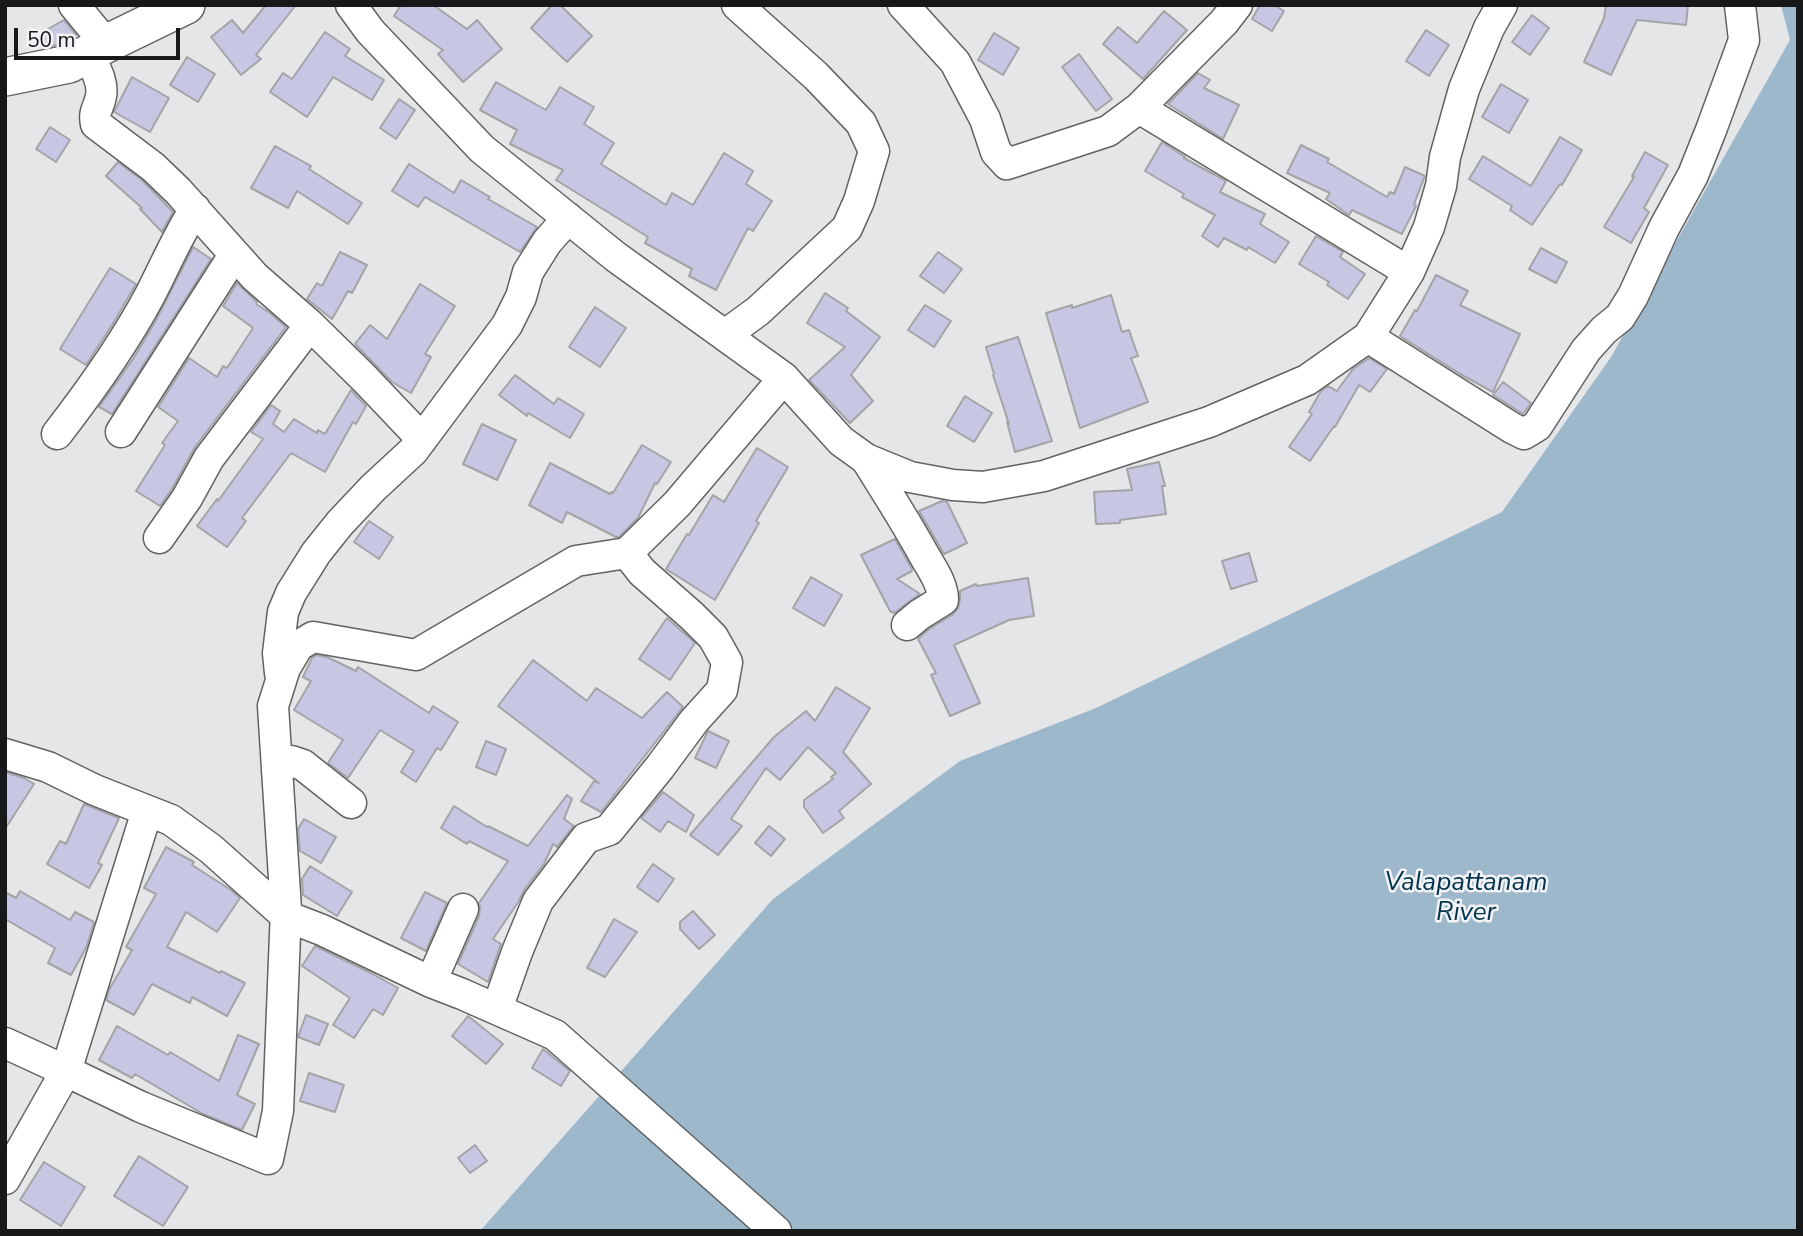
<!DOCTYPE html>
<style>
body{margin:0}
#map{position:relative;width:1803px;height:1236px;overflow:hidden;background:#e5e6e8;font-family:"Nunito Sans",sans-serif}
canvas{display:block}
.frame{position:absolute;inset:0;border:7px solid #171819;pointer-events:none}
.scale{position:absolute;left:14px;top:28px;width:166px;height:32px;box-sizing:border-box;border:4px solid #171819;border-top:0;padding-left:9px;font-size:21px;line-height:24px;white-space:nowrap;color:#171819;-webkit-text-stroke:5px #f2f3f6;paint-order:stroke}
</style>
<div id="map">
<canvas width="1803" height="1236"></canvas>
<div class="frame"></div>
<div class="scale">50 m</div>
</div>
<script>
const ctx = document.querySelector('canvas').getContext('2d');
ctx.lineJoin = 'round';
function fillPath(path, color) {
  ctx.fillStyle = color;
  ctx.fill(path, 'evenodd');
}
function trace(path, color, width, dash) {
  ctx.strokeStyle = color;
  ctx.lineWidth = width;
  ctx.lineCap = dash ? 'butt' : 'round';
  ctx.setLineDash(dash || []);
  ctx.stroke(path);
}
function write(font, color, halo, rows, align = 'center') {
  ctx.font = font + ' "Nunito Sans",sans-serif';
  ctx.lineWidth = 5;
  ctx.setLineDash([]);
  ctx.textBaseline = 'middle';
  ctx.strokeStyle = halo;
  ctx.fillStyle = color;
  for (const [text, x, y, turn = 0] of rows) {
    ctx.save();
    ctx.translate(x, y);
    ctx.rotate((+turn || 0) * Math.PI / 180);
    ctx.textAlign = isNaN(turn) ? turn : align;
    if (halo) ctx.strokeText(text, 0, 0);
    ctx.fillText(text, 0, 0);
    ctx.restore();
  }
}
fillPath(new Path2D(`
 M1781,5H1798V1231H480L773,899L960,761L1096,708L1502,512L1611,357L1790,40Z`), '#9db7cb');
const building = new Path2D(`
 M266,5H296L256,55L261,59L241,75L211,37L232,20L243,33Z
 M401,5H433L467,29L477,20L502,49L463,82L438,54L443,50L394,16Z
 M552,5H560L592,36L567,62L531,28Z
 M1260,5H1274L1284,11L1272,31L1252,19Z
 M1606,5H1688L1686,25L1637,20L1611,75L1584,62L1604,18Z
 M1164,11L1187,30L1143,79L1103,44L1118,27L1137,43Z
 M1532,15L1549,28L1530,55L1512,42Z
 M64,20L76,35L58,45L46,47L39,34Z
 M1426,30L1449,45L1429,76L1406,61Z
 M325,32L350,49L345,56L384,80L372,100L333,77L307,117L270,92L283,73L292,79Z
 M994,33L1019,48L1003,75L978,60Z
 M1079,54L1112,99L1096,111L1062,67Z
 M187,57L215,74L198,102L170,85Z
 M1198,73L1210,80L1204,88L1239,105L1223,139L1168,104Z
 M132,77L169,98L150,132L114,112Z
 M496,82L546,110L560,87L594,107L584,124L614,143L601,164L666,205L672,193L693,205L724,153L753,171L746,184L772,201L753,231L748,228L716,290L689,276L692,269L645,243L648,237L556,180L563,170L510,144L517,130L480,110Z
 M1501,84L1528,100L1509,133L1482,117Z
 M399,99L415,110L396,139L380,128Z
 M50,127L70,140L56,162L36,149Z
 M1560,137L1582,150L1562,185L1560,184L1532,225L1510,210L1512,206L1469,179L1483,156L1531,186Z
 M1162,142L1185,157L1184,158L1226,181L1220,192L1265,214L1260,224L1289,242L1275,263L1248,247L1247,250L1224,238L1218,247L1202,236L1215,215L1182,197L1184,194L1145,171Z
 M1301,145L1329,159L1327,162L1387,197L1390,192L1394,194L1405,167L1425,176L1414,204L1416,206L1402,234L1352,210L1349,215L1326,199L1330,193L1287,173Z
 M275,146L311,166L309,169L362,203L348,224L297,191L288,208L251,188Z
 M1645,152L1668,165L1644,208L1649,212L1631,243L1604,227L1634,177L1632,176Z
 M118,162L142,180L173,212L162,232L140,209L142,208L106,176Z
 M409,164L454,193L461,180L490,197L488,199L537,227L520,252L425,197L418,207L392,191Z
 M1316,236L1343,252L1340,257L1365,274L1348,299L1327,285L1329,282L1299,264Z
 M193,247L211,259L112,414L99,407L133,359L155,322Z
 M1541,248L1567,262L1556,283L1529,269Z
 M340,252L367,265L352,293L348,291L332,319L307,299L317,283L322,286Z
 M938,252L962,269L944,293L920,276Z
 M110,268L136,284L114,322L86,365L60,349Z
 M1436,275L1468,291L1460,305L1520,334L1493,392L1460,374L1400,336L1415,310L1417,311Z
 M237,283L257,302L256,304L270,313L286,327L195,447L172,489L160,506L136,491L165,445L162,443L178,421L158,407L189,358L217,377L223,366L227,368L253,328L223,306Z
 M420,284L455,306L425,354L431,357L411,393L392,382L355,344L370,325L387,339Z
 M825,293L848,308L846,311L880,337L851,375L873,401L850,423L809,380L845,347L807,323Z
 M1111,295L1122,332L1129,330L1138,356L1131,358L1148,402L1080,428L1046,313L1072,305V308Z
 M925,305L951,321L934,347L908,330Z
 M595,307L626,328L600,367L569,347Z
 M1018,337L1052,441L1015,452L1007,422L1009,424L993,375L994,374L986,347Z
 M1369,358L1387,369L1370,392L1359,385L1335,427L1334,426L1310,461L1289,447L1312,414L1309,412L1321,391L1328,386L1337,391L1353,369Z
 M515,375L554,404L558,398L584,414L570,438L528,413L527,416L499,395Z
 M1503,382L1531,403L1523,414L1493,395Z
 M351,390L366,406L356,424L353,422L325,472L291,453L242,518L246,521L227,547L197,526L217,499L218,501L263,439L251,432L271,405L280,411L273,424L284,432L294,419L317,433L318,430L325,434Z
 M965,396L992,413L974,442L947,426Z
 M482,424L516,440L497,480L463,464Z
 M642,445L671,462L657,484L655,483L638,518L619,537H616L567,512L562,523L529,505L550,463L610,494L611,492L613,493Z
 M757,448L788,467L756,521L759,523L715,600L666,569L687,534L689,535L713,495L724,502Z
 M1159,462L1165,486H1162L1166,514L1120,520V523L1096,524L1094,492L1132,490L1127,469Z
 M942,501L947,502L967,543L944,554L919,511Z
 M369,521L393,537L379,559L354,542Z
 M895,539L912,569V571L897,579L920,594L894,613L890,611L861,555Z
 M1249,553L1257,581L1231,589L1222,561Z
 M811,577L842,595L824,626L793,608Z
 M1028,578L1034,616L1009,620L954,645L980,703L950,716L931,675L936,673L918,639L929,629L952,615L958,608L960,599V591L976,584L977,586Z
 M667,618L695,643L670,680L639,659Z
 M316,655L327,657L356,671L358,667L429,713L433,706L458,722L441,750L437,748L416,782L401,772L414,751L380,730L348,778L328,763L343,740L294,710L311,681L303,677L312,658Z
 M533,660L587,701L596,688L642,718L667,692L683,707L601,812L581,801L594,781L599,783L498,706Z
 M836,687L870,708L843,752L871,784L839,811L844,818L823,833L804,807V800L833,779L831,777L836,773L808,747L780,780L766,768L731,819L742,826L718,855L690,835L774,737L806,711L815,721Z
 M708,731L729,741L716,768L695,758Z
 M486,741L506,749L496,775L476,767Z
 M5,772L24,778L34,784L5,829Z
 M663,792L694,815L686,832L668,821L660,832L641,818Z
 M567,795L572,799L564,819L574,826L557,847L553,844L544,864L524,890L519,901L493,939L501,944L488,982L458,964L479,916L480,908L479,903L508,861L469,841L467,844L441,828L454,806L487,827L488,826L528,846Z
 M84,804L119,818L98,863L102,865L89,888L47,864L60,841L66,844Z
 M304,819L336,837L321,863L300,851L298,829Z
 M769,826L785,839L771,856L755,843Z
 M166,847L194,862L192,865L231,890L240,898L217,932L186,912L167,947L220,973L221,971L245,983L227,1016L192,997L190,1003L152,984L134,1015L106,1000L109,990L132,950L126,947L156,894L144,888Z
 M653,864L674,879L658,902L637,887Z
 M310,866L352,892L337,916L303,895L302,879Z
 M20,891L70,920L75,912L94,922L87,946L71,975L48,963L55,948L5,919V892L16,898Z
 M425,892L447,903L426,951L401,938Z
 M693,911L715,935L699,949L680,929V922Z
 M614,919L637,932L605,977L587,968Z
 M315,946L371,973L398,988L383,1015L373,1009L354,1038L333,1025L350,998L302,966Z
 M306,1015L328,1024L319,1045L298,1037Z
 M468,1016L503,1044L486,1064L452,1036Z
 M117,1026L168,1055L170,1052L219,1081L238,1035L259,1044L237,1095L255,1104L242,1130L203,1114L135,1074L132,1078L99,1060Z
 M543,1049L570,1071L561,1086L532,1068Z
 M309,1073L344,1085L335,1112L300,1101Z
 M475,1145L487,1161L470,1173L458,1158Z
 M139,1156L188,1187L163,1226L114,1196Z
 M44,1162L85,1187L61,1226L20,1200Z`);
fillPath(building, '#c7c6e3');
trace(building, '#a4a4a7', 2);
const minor = new Path2D(`
 M74,5L106,44
 M351,5L370,31L482,149L616,257L784,378
 M903,5L955,62L985,119L996,152L1007,164L1108,131L1139,108L1409,272
 M88,53C94,66 104,82 101,96C99,108 93,111 96,124L153,167L178,191L255,277L310,325L365,379L422,439
 M1139,108L1224,22L1237,5
 M725,335L758,311L847,228L859,201L874,151L861,123L816,76L737,5
 M1368,337L1512,428L1524,434L1537,426L1586,350L1604,330L1620,317L1633,296L1664,228L1693,175L1711,130L1744,40L1740,5
 M121,432L234,255
 M57,434C91,390 124,344 150,295C165,266 177,237 195,209
 M866,459C886,491 906,522 924,555C932,569 943,584 943,600L919,615L907,625
 M159,538L187,498L209,458L310,325
 M280,673L278,653L283,612L291,593L316,553L340,523L373,488L413,451L507,325L521,297L528,272L547,242L568,218
 M5,754L48,767L95,790L171,820L211,849L286,916L322,930L431,982L462,994L555,1035L776,1231
 M277,771L284,764L291,761L303,765L351,803
 M147,811L66,1071L141,1107L268,1159L278,1111L286,909L273,706L285,668L298,646L313,637L416,655L576,561L627,553L677,504L784,378L841,441L866,459L910,477L953,485L983,487L1044,476L1209,422L1307,380L1368,337L1409,272L1429,227L1441,186L1445,157L1464,89L1489,28L1502,5
 M431,982L463,909
 M497,1009L517,952L538,901L586,838L609,830L660,767L694,721L722,690L727,662L713,637L692,616L642,572L627,553
 M5,1043L66,1071L5,1179`);
const major = new Path2D(`
 M5,77L69,64L106,44L186,5`);
trace(minor, '#616264', 33);
trace(major, '#616264', 40);
trace(minor, '#fff', 30);
trace(major, '#fff', 37);
write('italic 26px', '#02334f', '#f2f3f6', [
 ["Valapattanam",1466,884],
 ["River",1466,914]
]);
</script>
